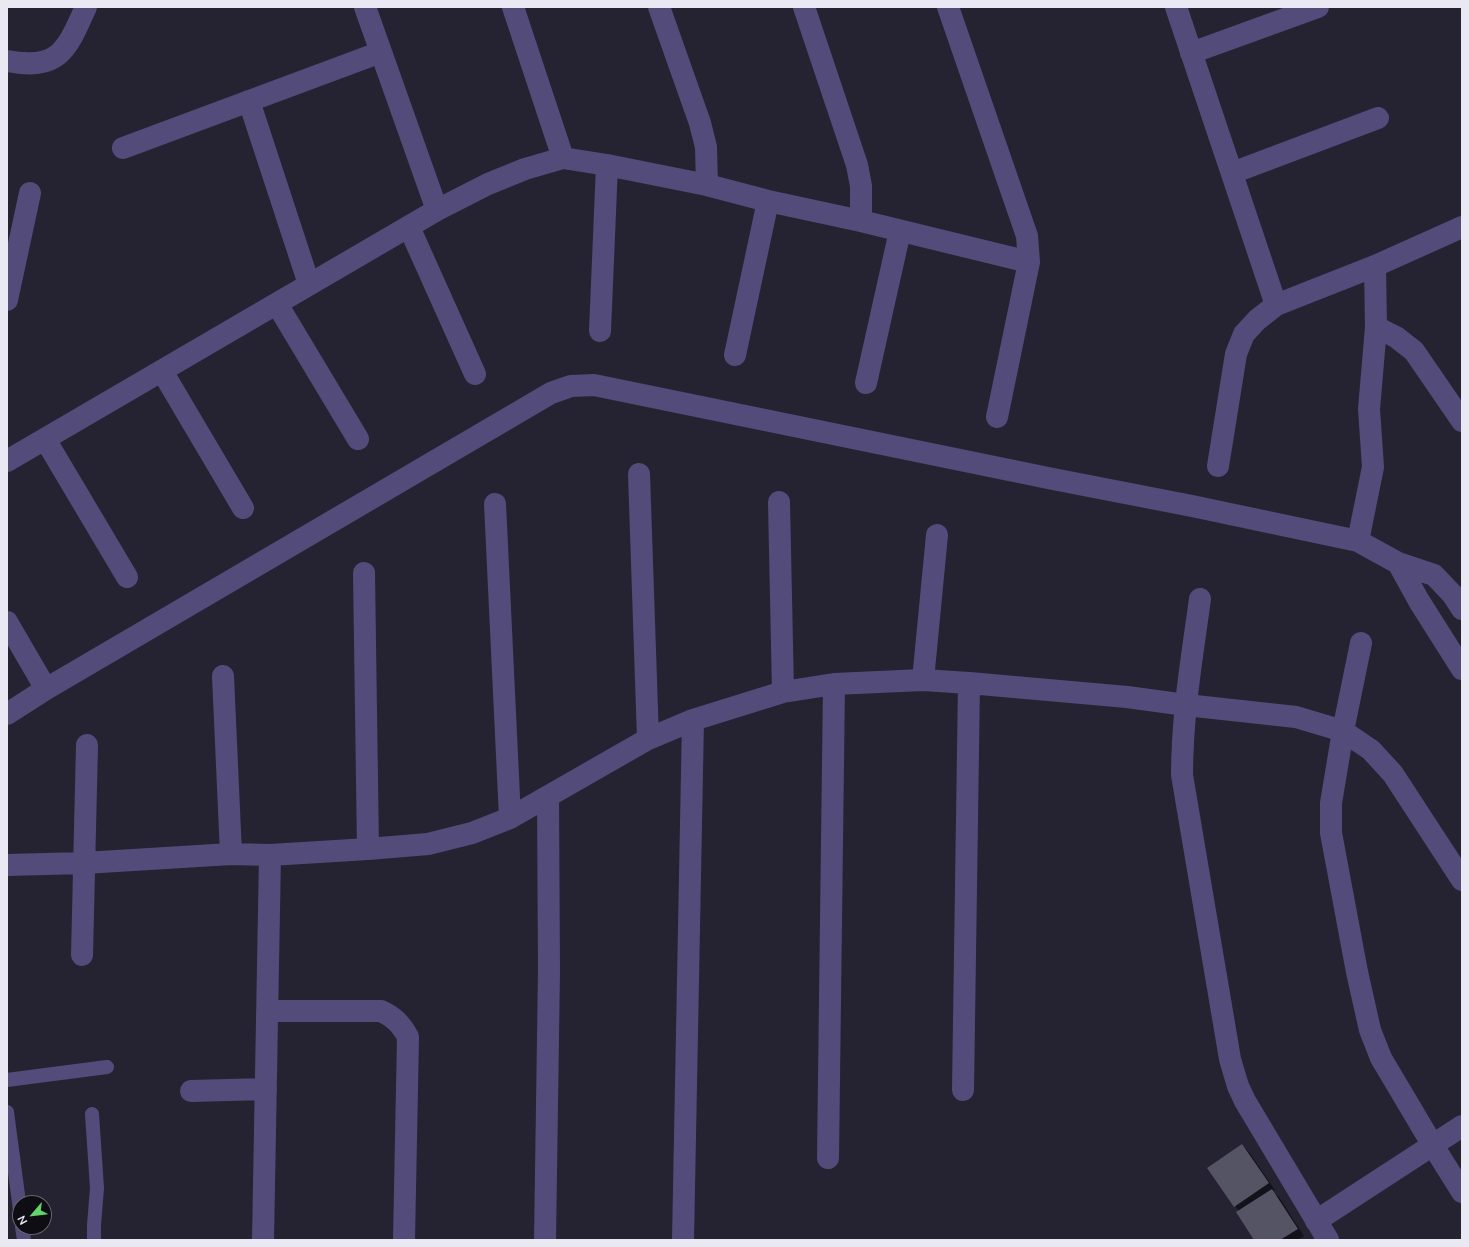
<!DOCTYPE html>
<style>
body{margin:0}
#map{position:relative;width:1469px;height:1247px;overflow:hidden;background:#252332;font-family:Mulish,sans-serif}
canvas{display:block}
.frame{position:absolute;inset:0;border:8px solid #eae9f3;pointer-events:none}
.north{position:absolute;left:12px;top:1195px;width:40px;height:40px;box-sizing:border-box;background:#0e0d14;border:1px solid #66656d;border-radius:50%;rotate:242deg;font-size:11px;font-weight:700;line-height:16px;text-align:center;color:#eae9f3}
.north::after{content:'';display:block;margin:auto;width:14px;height:18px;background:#63d469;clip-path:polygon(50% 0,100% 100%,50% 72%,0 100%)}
</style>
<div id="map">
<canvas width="1469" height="1247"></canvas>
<div class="frame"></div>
<div class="north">N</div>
</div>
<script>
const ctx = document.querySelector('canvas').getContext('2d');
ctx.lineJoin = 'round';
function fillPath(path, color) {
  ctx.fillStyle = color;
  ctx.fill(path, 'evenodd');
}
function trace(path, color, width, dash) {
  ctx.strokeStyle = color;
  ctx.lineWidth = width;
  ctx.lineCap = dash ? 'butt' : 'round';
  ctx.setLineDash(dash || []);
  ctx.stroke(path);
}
fillPath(new Path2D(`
 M1242,1145L1249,1152L1275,1190L1273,1192L1279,1197L1304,1236L1298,1240H1255L1239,1211L1208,1168Z`), '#0007');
fillPath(new Path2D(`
 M1242,1144L1269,1183L1234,1207L1207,1168Z
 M1272,1189L1298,1229L1280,1240H1254L1236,1212Z`), '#555464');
trace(new Path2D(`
 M7,1080L107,1067
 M7,1112L20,1210
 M92,1114L97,1188L94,1225V1240
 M22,1227L24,1240`), '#534c7b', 14);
trace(new Path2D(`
 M365,7L437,210
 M513,7L563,158
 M659,7L700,123L706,147L707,185
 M804,7L857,165L861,186V221
 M948,7L1027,236L1029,262L997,417
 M1176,7L1276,305
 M1191,53L1318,7
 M7,61C60,71 67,49 86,7
 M249,101L309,284
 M123,148L381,52
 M1232,173L1378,118
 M409,227L475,374
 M7,300L30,193
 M277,304L358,439
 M1376,327L1396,337L1414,351L1462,421
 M600,331L607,165
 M735,355L768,201
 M162,371L243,508
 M866,383L900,231
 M45,439L127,577
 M7,461L437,210L488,184L525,169L563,158L607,165L707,185L768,201L861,221L1029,262
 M1218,466L1236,354L1244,334L1257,320L1276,305L1375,266L1462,227
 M639,474L648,739
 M779,502L783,692
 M495,504L510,818
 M1358,541L1373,467L1369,409L1376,327L1375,266
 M1398,563L1419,601L1462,669
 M364,573L368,849
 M1200,599C1192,657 1182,716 1182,775L1230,1059L1238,1086L1245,1101L1328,1240
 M7,622L46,689
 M1361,643L1343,731L1331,803V833L1357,972L1370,1030L1381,1058L1432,1144L1462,1192
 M223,676L231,854
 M923,680L937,535
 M7,714L46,689L551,393L571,386L594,385L1053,479L1192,506L1358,541L1398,563L1434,575L1453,595L1462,609
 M7,865L84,863L231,854L270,855L368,849L428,844L472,833L510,818L648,739L693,720L783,692L834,684L923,680L969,683L1127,697L1186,705L1296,717L1343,731L1371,750L1393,774L1462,880
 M82,955L87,745
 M268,1011H381C394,1017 401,1024 408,1037L404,1240
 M963,1090L969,683
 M191,1091L266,1089
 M828,1158L834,684
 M1316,1221L1462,1126
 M263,1240L270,855
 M545,1240L549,970L548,797
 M683,1240L693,720`), '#534c7b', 22);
</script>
